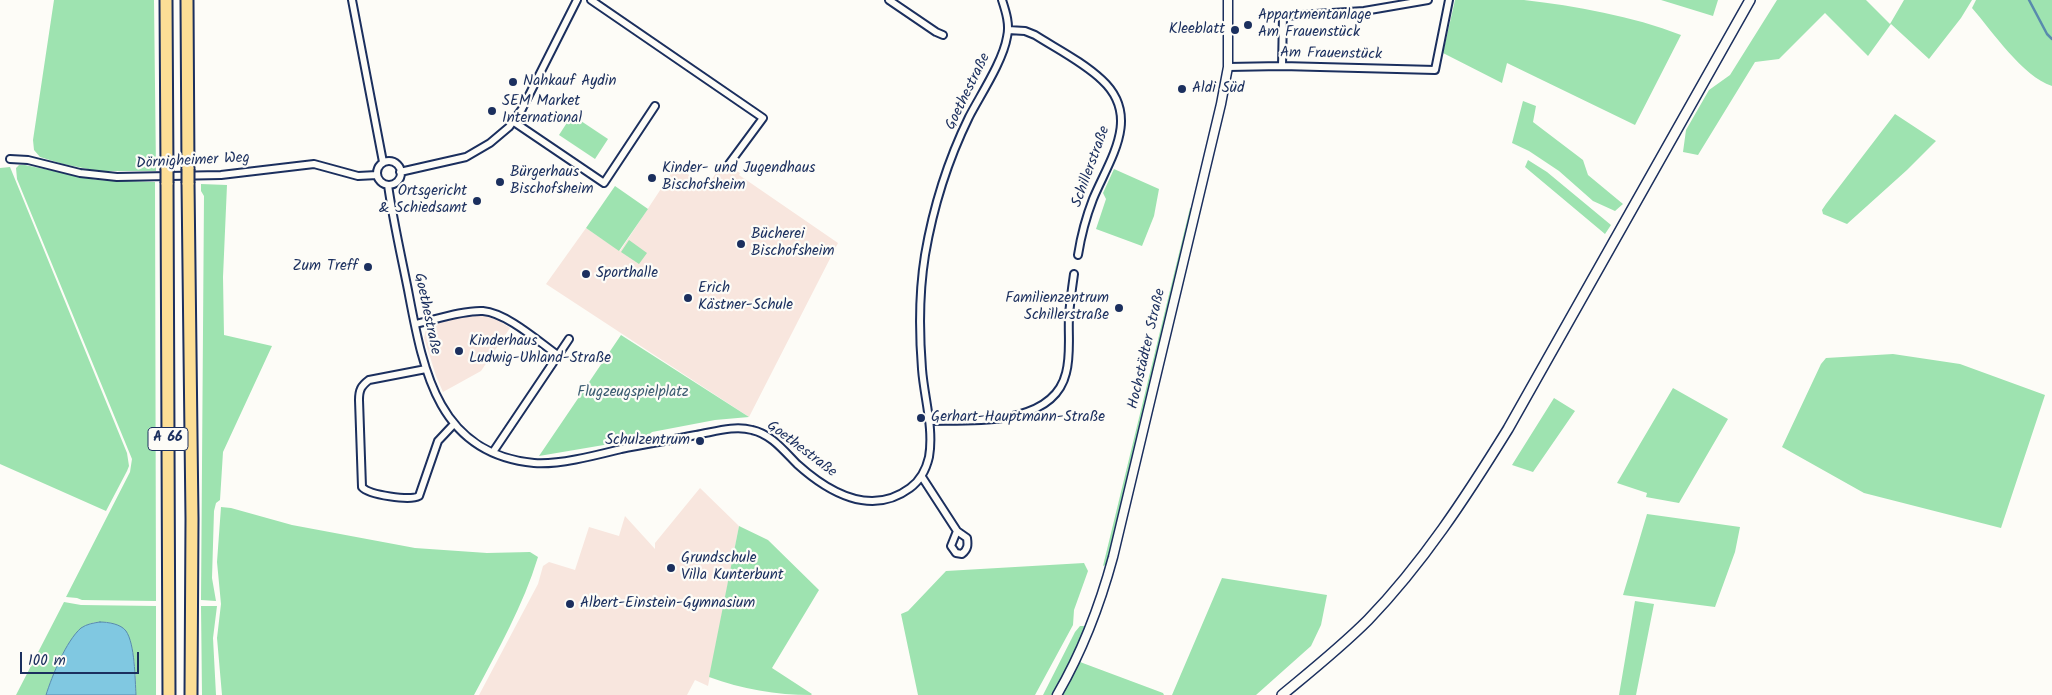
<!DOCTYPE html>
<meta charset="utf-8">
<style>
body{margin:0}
#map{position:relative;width:2052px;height:695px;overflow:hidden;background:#fdfcf7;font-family:Kalam,sans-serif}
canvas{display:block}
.scale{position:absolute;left:20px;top:652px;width:119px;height:22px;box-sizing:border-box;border:2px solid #1b2f5e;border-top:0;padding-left:6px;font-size:15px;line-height:18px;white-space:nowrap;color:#1b2f5e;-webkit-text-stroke:4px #fdfcf7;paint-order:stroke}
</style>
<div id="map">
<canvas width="2052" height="695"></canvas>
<div class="scale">100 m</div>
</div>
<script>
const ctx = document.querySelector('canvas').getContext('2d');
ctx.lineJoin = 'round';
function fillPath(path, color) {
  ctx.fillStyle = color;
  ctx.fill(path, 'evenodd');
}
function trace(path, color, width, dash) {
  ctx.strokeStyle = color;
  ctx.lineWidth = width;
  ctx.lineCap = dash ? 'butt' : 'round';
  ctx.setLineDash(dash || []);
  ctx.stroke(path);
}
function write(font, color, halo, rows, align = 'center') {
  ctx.font = font + ' Kalam,sans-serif';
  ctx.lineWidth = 4.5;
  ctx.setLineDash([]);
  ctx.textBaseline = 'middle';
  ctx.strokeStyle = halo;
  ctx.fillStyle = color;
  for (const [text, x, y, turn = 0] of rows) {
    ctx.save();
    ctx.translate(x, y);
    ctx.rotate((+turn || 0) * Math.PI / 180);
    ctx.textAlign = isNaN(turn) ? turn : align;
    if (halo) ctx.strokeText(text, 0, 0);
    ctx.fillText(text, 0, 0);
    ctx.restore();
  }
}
fillPath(new Path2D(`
 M723,162L740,173L739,175L838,243L749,417L546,284L586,228L620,251L676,166L707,187Z
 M471,316H485L498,320L510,328L481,371L443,392L436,376L424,338L426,328L430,324Z
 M700,488L739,526L708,686L695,680L687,695H479L538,584L543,566L549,562L575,570L589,527L619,536L625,516L655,549V543Z`), '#f8e6de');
fillPath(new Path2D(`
 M54,0H154L156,171H98L63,164L40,157L34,150L33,140Z
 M1455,0C1477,0 1501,0 1524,0C1576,6 1632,16 1681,35L1635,125L1507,63L1502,83L1443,53Z
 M1661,0H1718L1713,16Z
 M1777,0H1866L1890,24L1904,0H1972L1961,18L1929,59L1891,24L1868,56L1825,13L1779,59L1755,62L1698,155L1683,152L1686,130L1709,90L1730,75Z
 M1976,0H2052V86C2022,76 1993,32 1972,8Z
 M1523,101L1536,106L1533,122L1583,160L1588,175L1623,204L1615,211L1593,201L1559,171L1529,151L1512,143Z
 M1895,114L1936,141L1907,170L1847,224L1823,214L1822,210L1826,204Z
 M572,115L608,139L595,159L559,135Z
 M1528,160L1547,172L1611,225L1605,234L1525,167Z
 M19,165H25L97,180L155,182L156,601L82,600L77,598L66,597L130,472L132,459L17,179L16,168Z
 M10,167L127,453L129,466L127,471L106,511L0,464V168Z
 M1114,169L1159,189L1154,216L1142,246L1096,229L1106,199L1103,193Z
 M201,184L227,185L223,277L224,335L272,346L223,452L220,500L216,503L214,511L212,578L216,601L201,600L204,196L201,191Z
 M615,186L648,209L619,251L586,228Z
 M1190,208H1193L1108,564L1103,566Z
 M629,240L647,253L639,264L621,252Z
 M621,335L749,417L715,420L652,432L645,438L539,456Z
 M1893,354L1960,364L2045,395L2001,528L1864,493L1782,447L1821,364L1826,358Z
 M1673,388L1728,419L1679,503L1646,497L1647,493L1617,483Z
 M1554,398L1575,411L1533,472L1512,465Z
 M221,507L231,508L292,525L415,548L487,553L530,552L538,557C523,606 498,650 474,695H222L217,638L221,604L217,562Z
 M1647,514L1740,527L1735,552L1715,607L1623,595Z
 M739,526L768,540L819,590L772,668L812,694L811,695C776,695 742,689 709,677Z
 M1084,563L1088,571L1074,610L1073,625L1035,695H918L901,614L908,611L946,571Z
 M1222,578L1327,595L1321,625L1311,646L1256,695H1172Z
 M1635,601L1654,604L1636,695H1619Z
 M64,602L81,605L156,606V695H136C135,669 138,620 100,622C91,622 82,626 77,633C62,650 53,674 46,695H16Z
 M201,606H217L213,638L216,695H202Z
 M1080,626H1086L1071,660L1052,695H1043L1075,632Z
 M1080,662L1163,693L1164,695H1061Z`), '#9ee3b0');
const water = new Path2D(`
 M100,622C108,622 121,624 126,631C135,644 135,679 136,695H46C52,676 66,641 81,628C87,624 93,623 100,622Z`);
fillPath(water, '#80c8e1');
trace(water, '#588bad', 1);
trace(new Path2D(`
 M2029,0L2047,34L2052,39`), '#588bad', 2.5);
const minor = new Path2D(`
 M352,0L383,162
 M591,0L763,118L729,164
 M889,0L936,32L943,35
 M1008,30L1025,31L1035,35C1057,49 1083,62 1102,80C1142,117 1109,160 1093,199C1086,217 1081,236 1078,255
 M1282,66L1283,16L1364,11L1428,0
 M1228,67L1282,66L1435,70L1449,0
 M514,122L604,183L655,106
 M10,159L28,160L80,173L117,177L221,175L314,164L358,176L377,175
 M377 173a12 12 0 1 1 24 0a12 12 0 1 1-24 0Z
 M400,172L466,157L490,143L509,127L522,109L577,0
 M388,185C393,220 401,255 408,290C423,369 437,454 534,463C559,465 597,455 621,449C646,444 671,440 696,435C714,432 734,425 752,430C771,434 784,451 797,464C828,492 871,517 910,488C921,480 926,470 929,457C934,428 924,397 922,369C919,331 919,292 925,255C933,208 948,160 969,117C981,94 1003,61 1007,37C1010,25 1006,12 1002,0
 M415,324C434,320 463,310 483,311C507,313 539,342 559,356
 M426,369L369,380C361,386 359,390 359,400L362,487C369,495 410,501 419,496L438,441L454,424
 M929,421C971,420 1053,427 1066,373C1071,355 1068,334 1069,316C1070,302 1072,288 1074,274
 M493,452L569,339
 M922,477L957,531L967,538C968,545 968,549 962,554L956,553L951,546L957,531`);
const tertiary = new Path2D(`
 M1057,695C1082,652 1100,605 1113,557L1221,104L1228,67V0`);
const secondary = new Path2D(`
 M1282,695C1311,671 1341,647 1368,620C1423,563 1466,497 1508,429L1750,0`);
const motorway = new Path2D(`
 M166,0L167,169
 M187,0L188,169
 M167,183L169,695
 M188,183L192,519L191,695`);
trace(minor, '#1b2f5e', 10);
trace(tertiary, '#1b2f5e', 11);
trace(secondary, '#1b2f5e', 12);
trace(motorway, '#1b2f5e', 15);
trace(minor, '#fdfcf7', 6);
trace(tertiary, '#fdfcf7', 8);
trace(secondary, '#fdfcf7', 9);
trace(motorway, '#fcde96', 11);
const motorwayBridge = new Path2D(`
 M167,169V183
 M188,183V169`);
trace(motorwayBridge, '#1b2f5e', 15, []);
trace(motorwayBridge, '#fcde96', 11);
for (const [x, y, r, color] of [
 [1248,25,5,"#1b2f5e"],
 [1235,30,5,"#1b2f5e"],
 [513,82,5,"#1b2f5e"],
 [1182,89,5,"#1b2f5e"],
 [492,111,5,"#1b2f5e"],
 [652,178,5,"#1b2f5e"],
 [500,182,5,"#1b2f5e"],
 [477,201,5,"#1b2f5e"],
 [741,244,5,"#1b2f5e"],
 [368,267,5,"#1b2f5e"],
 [586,274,5,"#1b2f5e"],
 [688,298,5,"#1b2f5e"],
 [1119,308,5,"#1b2f5e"],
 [459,351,5,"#1b2f5e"],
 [921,418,5,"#1b2f5e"],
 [700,441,5,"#1b2f5e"],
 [671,568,5,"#1b2f5e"],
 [570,604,5,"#1b2f5e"]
]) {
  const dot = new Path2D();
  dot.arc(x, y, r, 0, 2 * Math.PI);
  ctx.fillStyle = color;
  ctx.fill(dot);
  trace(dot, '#fdfcf7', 2);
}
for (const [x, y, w] of [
 [168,439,40]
]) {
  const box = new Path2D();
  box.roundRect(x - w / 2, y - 11.5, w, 23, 4);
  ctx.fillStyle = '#fdfcf7';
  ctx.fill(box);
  trace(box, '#1b2f5e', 1);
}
write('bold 14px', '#1b2f5e', null, [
 ["A 66",168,439]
]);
write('15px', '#1b2f5e', '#fdfcf7', [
 ["Appartmentanlage",1258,16],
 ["Am Frauenstück",1258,33],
 ["Kleeblatt",1225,30,"right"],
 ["Nahkauf Aydin",523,82],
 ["Aldi Süd",1192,89],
 ["SEM Market",502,102],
 ["International",502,119],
 ["Kinder- und Jugendhaus",662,169],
 ["Bischofsheim",662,186],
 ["Bürgerhaus",510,173],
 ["Bischofsheim",510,190],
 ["Ortsgericht",467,192,"right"],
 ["& Schiedsamt",467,209,"right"],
 ["Bücherei",751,235],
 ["Bischofsheim",751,252],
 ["Zum Treff",358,267,"right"],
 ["Sporthalle",596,274],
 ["Erich",698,289],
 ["Kästner-Schule",698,306],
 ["Familienzentrum",1109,299,"right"],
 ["Schillerstraße",1109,316,"right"],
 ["Kinderhaus",469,342],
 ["Ludwig-Uhland-Straße",469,359],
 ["Gerhart-Hauptmann-Straße",931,418],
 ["Schulzentrum",690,441,"right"],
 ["Grundschule",681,559],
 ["Villa Kunterbunt",681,576],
 ["Albert-Einstein-Gymnasium",580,604]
], 'left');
write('15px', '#1b2f5e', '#fdfcf7', [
 ["Am Frauenstück",1331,55,1],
 ["Goethestraße",969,92,-64],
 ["Dörnigheimer Weg",193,162,-3],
 ["Schillerstraße",1092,167,-70],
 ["Goethestraße",426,314,78],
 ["Hochstädter Straße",1148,349,-77],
 ["Goethestraße",801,450,37]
]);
write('15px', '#3c5c72', '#fdfcf7', [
 ["Flugzeugspielplatz",633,393]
]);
</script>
